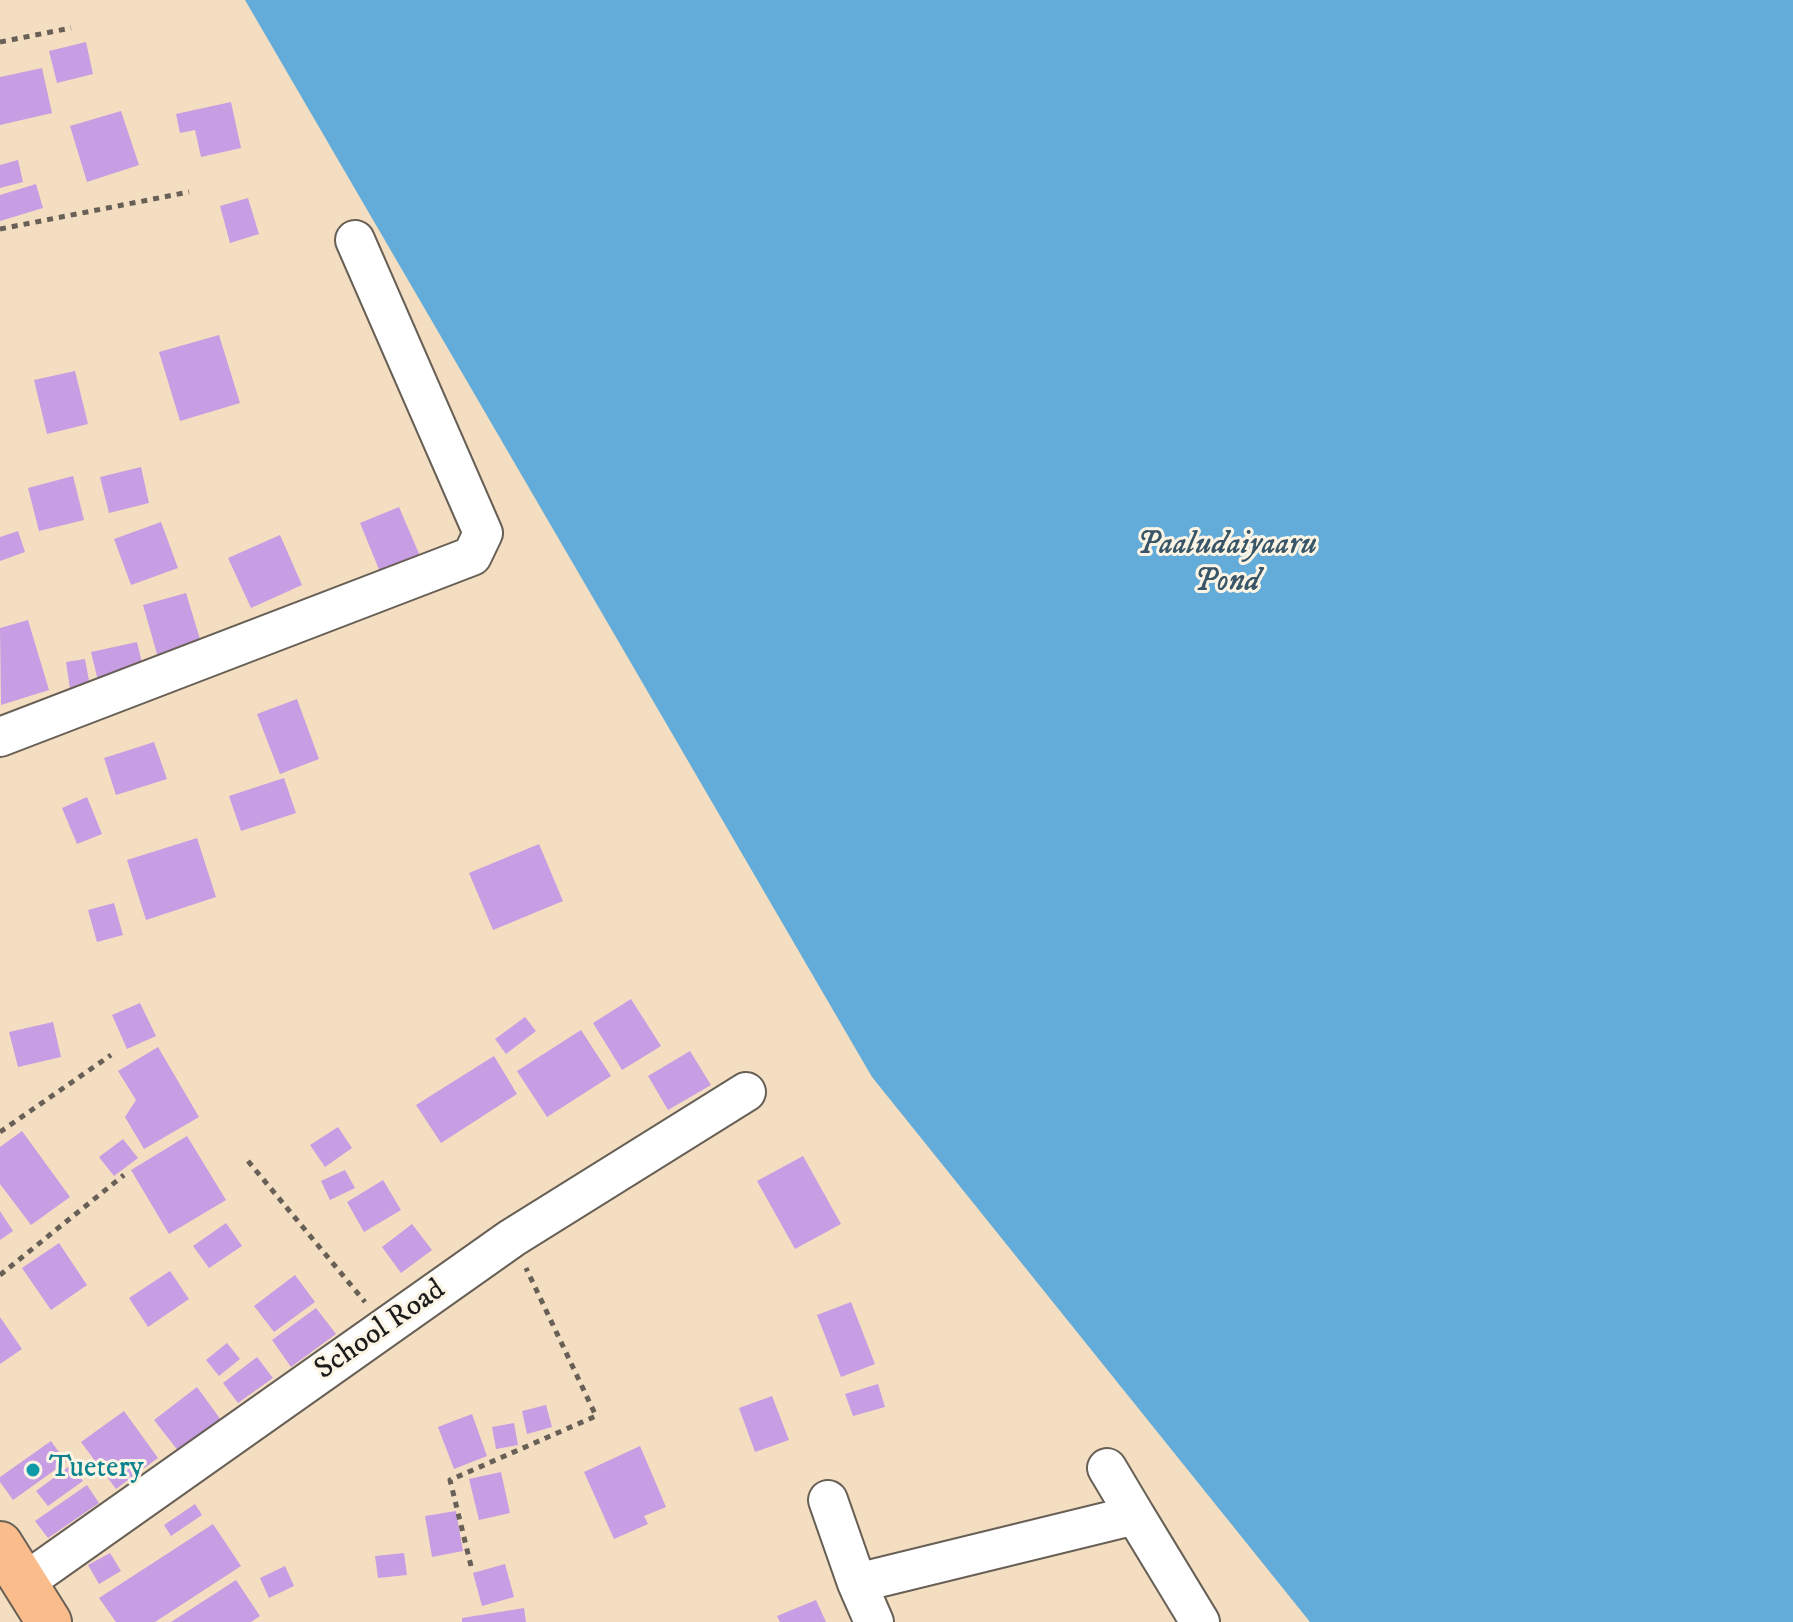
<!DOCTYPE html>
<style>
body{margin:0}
canvas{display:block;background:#f4dec1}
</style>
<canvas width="1793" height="1622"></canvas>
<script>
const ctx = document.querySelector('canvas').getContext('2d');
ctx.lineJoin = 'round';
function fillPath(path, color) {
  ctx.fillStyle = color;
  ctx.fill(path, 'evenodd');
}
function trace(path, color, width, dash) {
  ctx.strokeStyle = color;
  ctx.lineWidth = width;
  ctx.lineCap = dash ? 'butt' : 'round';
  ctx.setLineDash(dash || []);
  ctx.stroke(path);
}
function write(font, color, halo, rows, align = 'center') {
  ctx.font = font + ' "IM FELL DW Pica",serif';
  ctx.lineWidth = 6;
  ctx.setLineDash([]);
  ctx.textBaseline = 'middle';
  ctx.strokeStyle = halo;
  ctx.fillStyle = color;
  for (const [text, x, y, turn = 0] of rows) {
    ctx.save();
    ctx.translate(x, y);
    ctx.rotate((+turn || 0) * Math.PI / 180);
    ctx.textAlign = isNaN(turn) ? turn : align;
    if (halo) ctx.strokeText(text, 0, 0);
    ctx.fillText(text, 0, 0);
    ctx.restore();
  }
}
fillPath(new Path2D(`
 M245,0H1793V1622H1310L872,1077Z`), '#63acda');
fillPath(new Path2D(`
 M86,42L93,74L57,83L49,51Z
 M42,68L52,113L0,125V77Z
 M231,102L241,148L201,157L195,130L180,133L176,114Z
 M121,111L139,165L87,182L70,126Z
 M18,160L23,182L0,188V165Z
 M36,184L43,208L0,221V195Z
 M248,198L259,234L230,243L220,206Z
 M219,335L240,403L180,421L159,352Z
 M75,371L88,424L47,434L34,380Z
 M141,467L149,503L109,513L100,477Z
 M73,476L84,520L39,531L28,488Z
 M399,507L420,556L380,572L360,523Z
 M161,522L178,568L131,585L114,539Z
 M18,531L25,552L0,561V537Z
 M280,535L302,585L251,608L228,558Z
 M186,593L203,649L159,661L143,605Z
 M28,620L49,690L1,705L0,628Z
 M137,642L144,671L98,681L91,652Z
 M85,659L90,686L70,689L66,662Z
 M297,699L319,759L280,774L257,714Z
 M154,742L167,779L116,795L104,758Z
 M284,778L296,813L241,831L229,796Z
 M87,797L102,834L77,844L62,808Z
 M197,838L216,897L146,920L127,860Z
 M539,844L563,901L493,930L469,873Z
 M114,903L123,935L97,942L88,910Z
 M631,999L661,1046L622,1070L593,1023Z
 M140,1003L156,1036L127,1049L112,1015Z
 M525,1017L536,1031L506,1054L495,1039Z
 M53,1022L61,1057L18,1067L9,1032Z
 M581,1030L611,1076L547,1117L517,1071Z
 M158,1047L199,1117L144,1149L125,1117L136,1100L118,1071Z
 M690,1051L711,1085L668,1110L648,1076Z
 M494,1056L517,1094L441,1143L416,1105Z
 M338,1127L352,1148L325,1167L310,1145Z
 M22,1131L70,1197L31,1225L0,1184V1147Z
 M187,1136L226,1200L169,1234L131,1170Z
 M123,1139L138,1158L114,1176L99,1157Z
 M803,1156L841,1224L795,1249L757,1181Z
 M345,1170L355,1188L330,1200L321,1181Z
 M383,1180L401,1210L364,1232L347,1202Z
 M0,1211L13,1231L0,1240Z
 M226,1223L242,1246L209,1268L193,1246Z
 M412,1224L432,1250L401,1273L382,1247Z
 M59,1243L87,1285L51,1310L22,1268Z
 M170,1271L189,1299L148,1327L129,1298Z
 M295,1275L315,1302L274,1332L254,1306Z
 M851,1302L875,1364L841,1377L817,1315Z
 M316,1308L336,1334L291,1367L272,1340Z
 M0,1317L22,1349L0,1364Z
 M227,1343L240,1359L219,1376L206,1360Z
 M257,1357L273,1378L238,1403L223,1383Z
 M878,1384L885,1407L853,1416L845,1394Z
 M197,1387L221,1420L179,1452L154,1420Z
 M772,1396L789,1440L755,1452L739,1408Z
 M546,1405L552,1427L527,1434L522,1411Z
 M124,1411L158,1458L116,1489L81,1442Z
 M472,1414L487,1456L454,1469L438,1427Z
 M514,1423L518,1445L496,1449L492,1427Z
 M51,1441L66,1462L13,1500L0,1482V1477Z
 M640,1446L666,1507L644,1516L648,1524L614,1539L584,1472Z
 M71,1465L83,1481L48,1506L36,1491Z
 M501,1472L510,1513L479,1520L469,1479Z
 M87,1485L99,1503L48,1538L35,1521Z
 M195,1504L202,1515L171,1536L164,1525Z
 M456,1511L463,1551L432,1557L425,1516Z
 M213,1524L241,1566L155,1622H116L99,1598Z
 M110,1553L121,1571L99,1584L88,1565Z
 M404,1553L407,1575L378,1578L375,1556Z
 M505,1564L514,1597L482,1606L473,1573Z
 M285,1566L294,1586L269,1598L260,1578Z
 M236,1580L260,1616L251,1622H171Z
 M816,1600L826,1622H780L777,1616Z
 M524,1608L526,1622H462V1618Z`), '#c79de3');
const minor = new Path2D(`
 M0,737L472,556L483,533L355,240
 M828,1500L857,1583L874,1622
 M1135,1515L1200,1622
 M25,1582L512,1238L746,1092
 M857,1583L1135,1515L1107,1468`);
const major = new Path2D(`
 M0,1544L49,1622`);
trace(minor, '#686056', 42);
trace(major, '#686056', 48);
trace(new Path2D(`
 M0,42L71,28
 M0,229L189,192
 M0,1132L111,1055
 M248,1161L365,1302
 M0,1275L124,1175
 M471,1566L450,1480L596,1416L526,1268`), '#686056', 5, [6, 6]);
trace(minor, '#fff', 38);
trace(major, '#fabc8b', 44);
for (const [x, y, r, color] of [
 [33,1470,8,"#0f9aa8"]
]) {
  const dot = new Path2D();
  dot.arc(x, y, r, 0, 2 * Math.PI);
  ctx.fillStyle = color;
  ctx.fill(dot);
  trace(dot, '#fcf5e5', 3);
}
write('30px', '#1c1c1c', '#fcf5e5', [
 ["School Road",381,1331,-35]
]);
write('30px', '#0d838f', '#fcf5e5', [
 ["Tuetery",49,1470]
], 'left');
write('italic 32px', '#385668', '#fcf5e5', [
 ["Paaludaiyaaru",1227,546],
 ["Pond",1227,583]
]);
</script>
